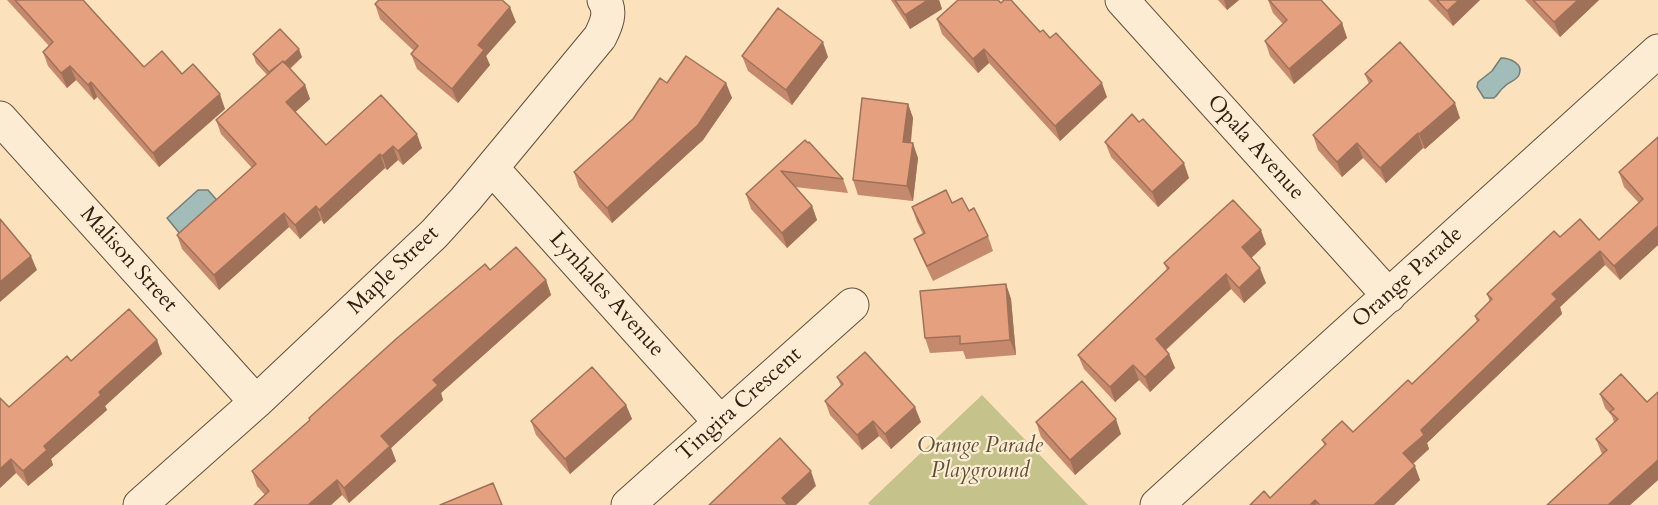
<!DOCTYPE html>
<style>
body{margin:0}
canvas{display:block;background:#fbe2bc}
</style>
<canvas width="1658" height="505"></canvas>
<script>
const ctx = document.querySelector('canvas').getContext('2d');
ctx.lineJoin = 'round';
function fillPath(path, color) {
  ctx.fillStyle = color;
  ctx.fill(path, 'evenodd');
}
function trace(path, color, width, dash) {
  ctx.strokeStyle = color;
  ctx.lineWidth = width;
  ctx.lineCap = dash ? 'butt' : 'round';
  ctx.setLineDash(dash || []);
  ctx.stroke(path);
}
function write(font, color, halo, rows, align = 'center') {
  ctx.font = font + ' Cardo,serif';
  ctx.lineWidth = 4.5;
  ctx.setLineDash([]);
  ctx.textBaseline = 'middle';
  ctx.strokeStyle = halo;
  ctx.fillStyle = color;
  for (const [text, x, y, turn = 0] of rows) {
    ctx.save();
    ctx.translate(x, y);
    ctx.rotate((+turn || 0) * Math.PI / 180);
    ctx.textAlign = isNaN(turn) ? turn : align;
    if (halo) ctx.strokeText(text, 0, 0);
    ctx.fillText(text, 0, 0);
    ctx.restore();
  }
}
fillPath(new Path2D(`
 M982,395L1088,505H870L868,503Z`), '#c5c28c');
const water = new Path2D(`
 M1501,58C1510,58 1524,64 1519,75C1516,81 1508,82 1504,87C1500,90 1498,95 1494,98H1484L1477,87L1478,82L1492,71Z
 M198,190H208L221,205L181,235L167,218Z`);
fillPath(water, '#a1bcb9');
trace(water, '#737e75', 1.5);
const minor = new Path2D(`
 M1122,0L1389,296
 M0,118L256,402
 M492,168L720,422
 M140,505L256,402L434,234L465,200L600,37C606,25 612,12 604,0
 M628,505L852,305
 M1157,505L1658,51`);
trace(minor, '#62503b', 35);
trace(minor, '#fcecd3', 33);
fillPath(new Path2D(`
 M7,0H83L144,67L182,74L225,109L159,167L97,97L94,100L76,80L67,88L48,66L43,52L49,46Z
 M891,0H939L942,9L910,29Z
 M1218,0H1239L1227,10Z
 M1268,0H1321L1342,23L1347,38L1294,84L1270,56L1265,41L1283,24L1273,13Z
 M1428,0H1480L1453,26Z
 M1525,0H1599L1560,37Z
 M1001,3L1050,38L1107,97L1060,141L989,63L978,73L942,34L937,19Z
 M375,4L516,22L486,56L490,65L458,103L417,69L411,54L414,51L380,19Z
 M253,54L302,57L290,69L305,85L310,99L295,112L326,145L381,95L422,148L403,165L398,160L387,170L385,168L324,224L321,220L300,239L289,227L219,290L182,249L177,235L252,168L221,134L216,120L267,75L256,63Z
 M742,56L828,57L792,105L748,71Z
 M1365,74L1460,118L1425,149L1423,148L1386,183L1363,158L1342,177L1318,150L1313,135L1369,84Z
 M667,83H726L732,98L703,140L612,223L579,187L574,172L633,119Z
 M908,104L913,118L911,143L918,158L913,201L858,195L853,180Z
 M1658,137V245L1620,280L1605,265L1560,307L1562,314L1427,443L1429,449L1413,464L1420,480L1394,505H1250L1270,498L1325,446L1322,440L1353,432L1412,384L1477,322L1475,316L1490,302L1487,294L1560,237L1599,240L1639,203L1624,187L1619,172Z
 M805,140L843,179L848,193L795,187L812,206L817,220L787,248L751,209L746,194Z
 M1105,142L1189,178L1158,207L1111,157Z
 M952,203L969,211L988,236L993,251L933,281L920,254L914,239L923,234L917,222L912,207Z
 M1266,244L1251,258L1266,283L1244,303L1231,289L1166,350L1169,354L1175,368L1150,392L1139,380L1115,402L1084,369L1078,355L1167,270L1164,263Z
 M490,270L546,280L551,295L441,393L443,400L391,448L396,461L349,503L342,495L331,505H254L265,495L257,486L252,471L310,421L309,418Z
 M1006,284L1011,299L1016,355L966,359L963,351L930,353L925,338Z
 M157,340L162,354L105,406L107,410L51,459L53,465L28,486L16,473L0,488L9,407L71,361Z
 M837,377L921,422L891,449L879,436L862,450L830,415L825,401L841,386Z
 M1600,394L1647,402L1658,480L1630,505H1547L1602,454L1596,439L1614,422L1612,416L1605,408Z
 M626,405L632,419L570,474L536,435L531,421Z
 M1036,422L1121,434L1075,475L1041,437Z`), '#c58a6d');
fillPath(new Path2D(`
 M928,0H939L942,9L910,29L905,15Z
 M1224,0H1239L1227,10Z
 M1459,0H1480L1453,26L1447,11Z
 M1578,0H1599L1560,37L1554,22Z
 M510,7L516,22L486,56L490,65L458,103L452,89L478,45Z
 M1342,23L1347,38L1294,84L1289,69Z
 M823,42L828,57L792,105L786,90Z
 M299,49L302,57L274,83L271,75Z
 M984,49L989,63L978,73L973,59Z
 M70,66L76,80L67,88L61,73Z
 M91,82L97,97L94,100L88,85Z
 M726,83L732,98L703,140L612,223L607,208Z
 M1102,83L1107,97L1060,141L1055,126Z
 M305,85L310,99L291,116L286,102Z
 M220,94L225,109L159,167L153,153Z
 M1455,103L1460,118L1425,149L1419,134Z
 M908,104L913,118L909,157L903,142Z
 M1418,133L1423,148L1386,183L1380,168Z
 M417,134L422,148L403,165L398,151Z
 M913,143L918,158L913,201L907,186Z
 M1357,143L1363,158L1342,177L1337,162Z
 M393,146L398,160L387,170L382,156Z
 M380,154L385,168L324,224L319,210Z
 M1184,163L1189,178L1158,207L1152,192Z
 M316,206L321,220L300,239L295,225Z
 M812,206L817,220L787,248L782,233Z
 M284,213L289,227L219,290L214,275Z
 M1658,226V245L1620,280L1614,266Z
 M1261,230L1266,244L1247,262L1242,247Z
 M1600,251L1605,265L1560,307L1562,314L1427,443L1429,449L1408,468L1403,453L1421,430L1552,294Z
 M31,256L37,270L0,302V282Z
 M1260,268L1266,283L1244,303L1239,288Z
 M1226,274L1231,289L1161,354L1156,339Z
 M546,280L551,295L441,393L443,400L391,448L396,461L349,503L344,488L381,436L433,380Z
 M1006,284L1011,299L1016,355L1010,340Z
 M157,340L162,354L105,406L107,410L51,459L53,465L28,486L23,471L44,446L99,392Z
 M1169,354L1175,368L1150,392L1145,377Z
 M1133,365L1139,380L1115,402L1110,387Z
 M626,405L632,419L570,474L565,459Z
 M915,407L921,422L891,449L885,434Z
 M1116,419L1121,434L1075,475L1070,460Z
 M873,421L879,436L862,450L857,435Z
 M11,459L16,473L0,488V469Z
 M1658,460V480L1630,505H1608Z
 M1415,466L1420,480L1394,505H1374Z
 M811,471L816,486L796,505H784L782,498Z
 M337,480L342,495L331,505H308Z
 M1315,500L1317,505H1310Z`), '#a07159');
const building = new Path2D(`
 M15,0H83L144,67L162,51L182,74L193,64L220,94L153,153L91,82L88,85L70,66L61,73L43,52L53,42Z
 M379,0H502L510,7L478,45L484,50L452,89L411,54L418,46L375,4Z
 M895,0H928L905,15Z
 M958,0H998L1001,3L1004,0H1011L1040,32L1043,30L1050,38L1056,33L1102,83L1055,126L984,49L973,59L937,19Z
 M1269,0H1321L1342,23L1289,69L1265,41L1287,20Z
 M1437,0H1459L1447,11Z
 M1533,0H1578L1554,22Z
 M778,8L823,42L786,90L742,56Z
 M280,29L299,49L284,63L283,61L269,72L253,54Z
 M1400,42L1455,103L1419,134L1418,133L1380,168L1357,143L1337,162L1313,135L1372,81L1365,74Z
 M686,56L726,83L698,125L607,208L574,172L633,119L660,78L667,83Z
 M283,61L305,85L286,102L326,145L381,95L417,134L398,151L393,146L382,156L380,154L319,210L316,206L295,225L284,213L214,275L177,235L256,164L216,120Z
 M862,98L908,104L903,142L913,143L907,186L853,180Z
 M1132,114L1139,122L1143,119L1184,163L1152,192L1105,142Z
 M1658,137V226L1614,266L1600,251L1552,294L1557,299L1421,430L1424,435L1403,453L1415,466L1374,505H1320L1315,500L1310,505H1250L1264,491L1270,498L1326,444L1322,440L1342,421L1353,432L1408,380L1412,384L1479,320L1475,316L1492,299L1487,294L1554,231L1560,237L1580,219L1599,240L1643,199L1619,172Z
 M805,140L808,143L809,142L843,179L781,171L812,206L782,233L746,194Z
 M946,190L952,203L962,198L969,211L974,208L988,236L927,266L914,239L925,233L912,207Z
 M1233,200L1261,230L1242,247L1260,268L1239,288L1226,274L1156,339L1169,354L1145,377L1133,365L1110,387L1078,355L1169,268L1164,263Z
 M0,219L31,256L0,282Z
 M516,247L546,280L433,380L438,385L381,436L390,446L344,488L337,480L308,505H254L269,491L252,471L310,420L309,418L396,339L485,264L490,270Z
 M1006,284L1010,340L960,344V336L925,338L920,291Z
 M129,309L157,340L99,392L101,395L44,446L47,450L23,471L11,459L0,469V398L9,407L67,356L71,361Z
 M865,352L915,407L885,434L873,421L857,435L825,401L843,384L837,377Z
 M592,367L626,405L565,459L531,421Z
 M1621,374L1647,402L1658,392V460L1608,505H1547L1607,450L1596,439L1618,419L1610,412L1614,409L1600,394Z
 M1082,381L1116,419L1070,460L1036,422Z
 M780,438L811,471L782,498L787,504L786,505H709Z
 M493,483L502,505H440Z`);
fillPath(building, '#e5a17f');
trace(building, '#a07159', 1.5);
write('22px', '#2f2010', '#fcecd3', [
 ["Opala Avenue",1255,148,48],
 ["Malison Street",128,260,48],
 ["Maple Street",394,271,-44],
 ["Orange Parade",1408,278,-42],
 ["Lynhales Avenue",606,295,48],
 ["Tingira Crescent",740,405,-42]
]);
write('italic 22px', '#5c5135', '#fcecd3', [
 ["Orange Parade",980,447],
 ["Playground",980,472]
]);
</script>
